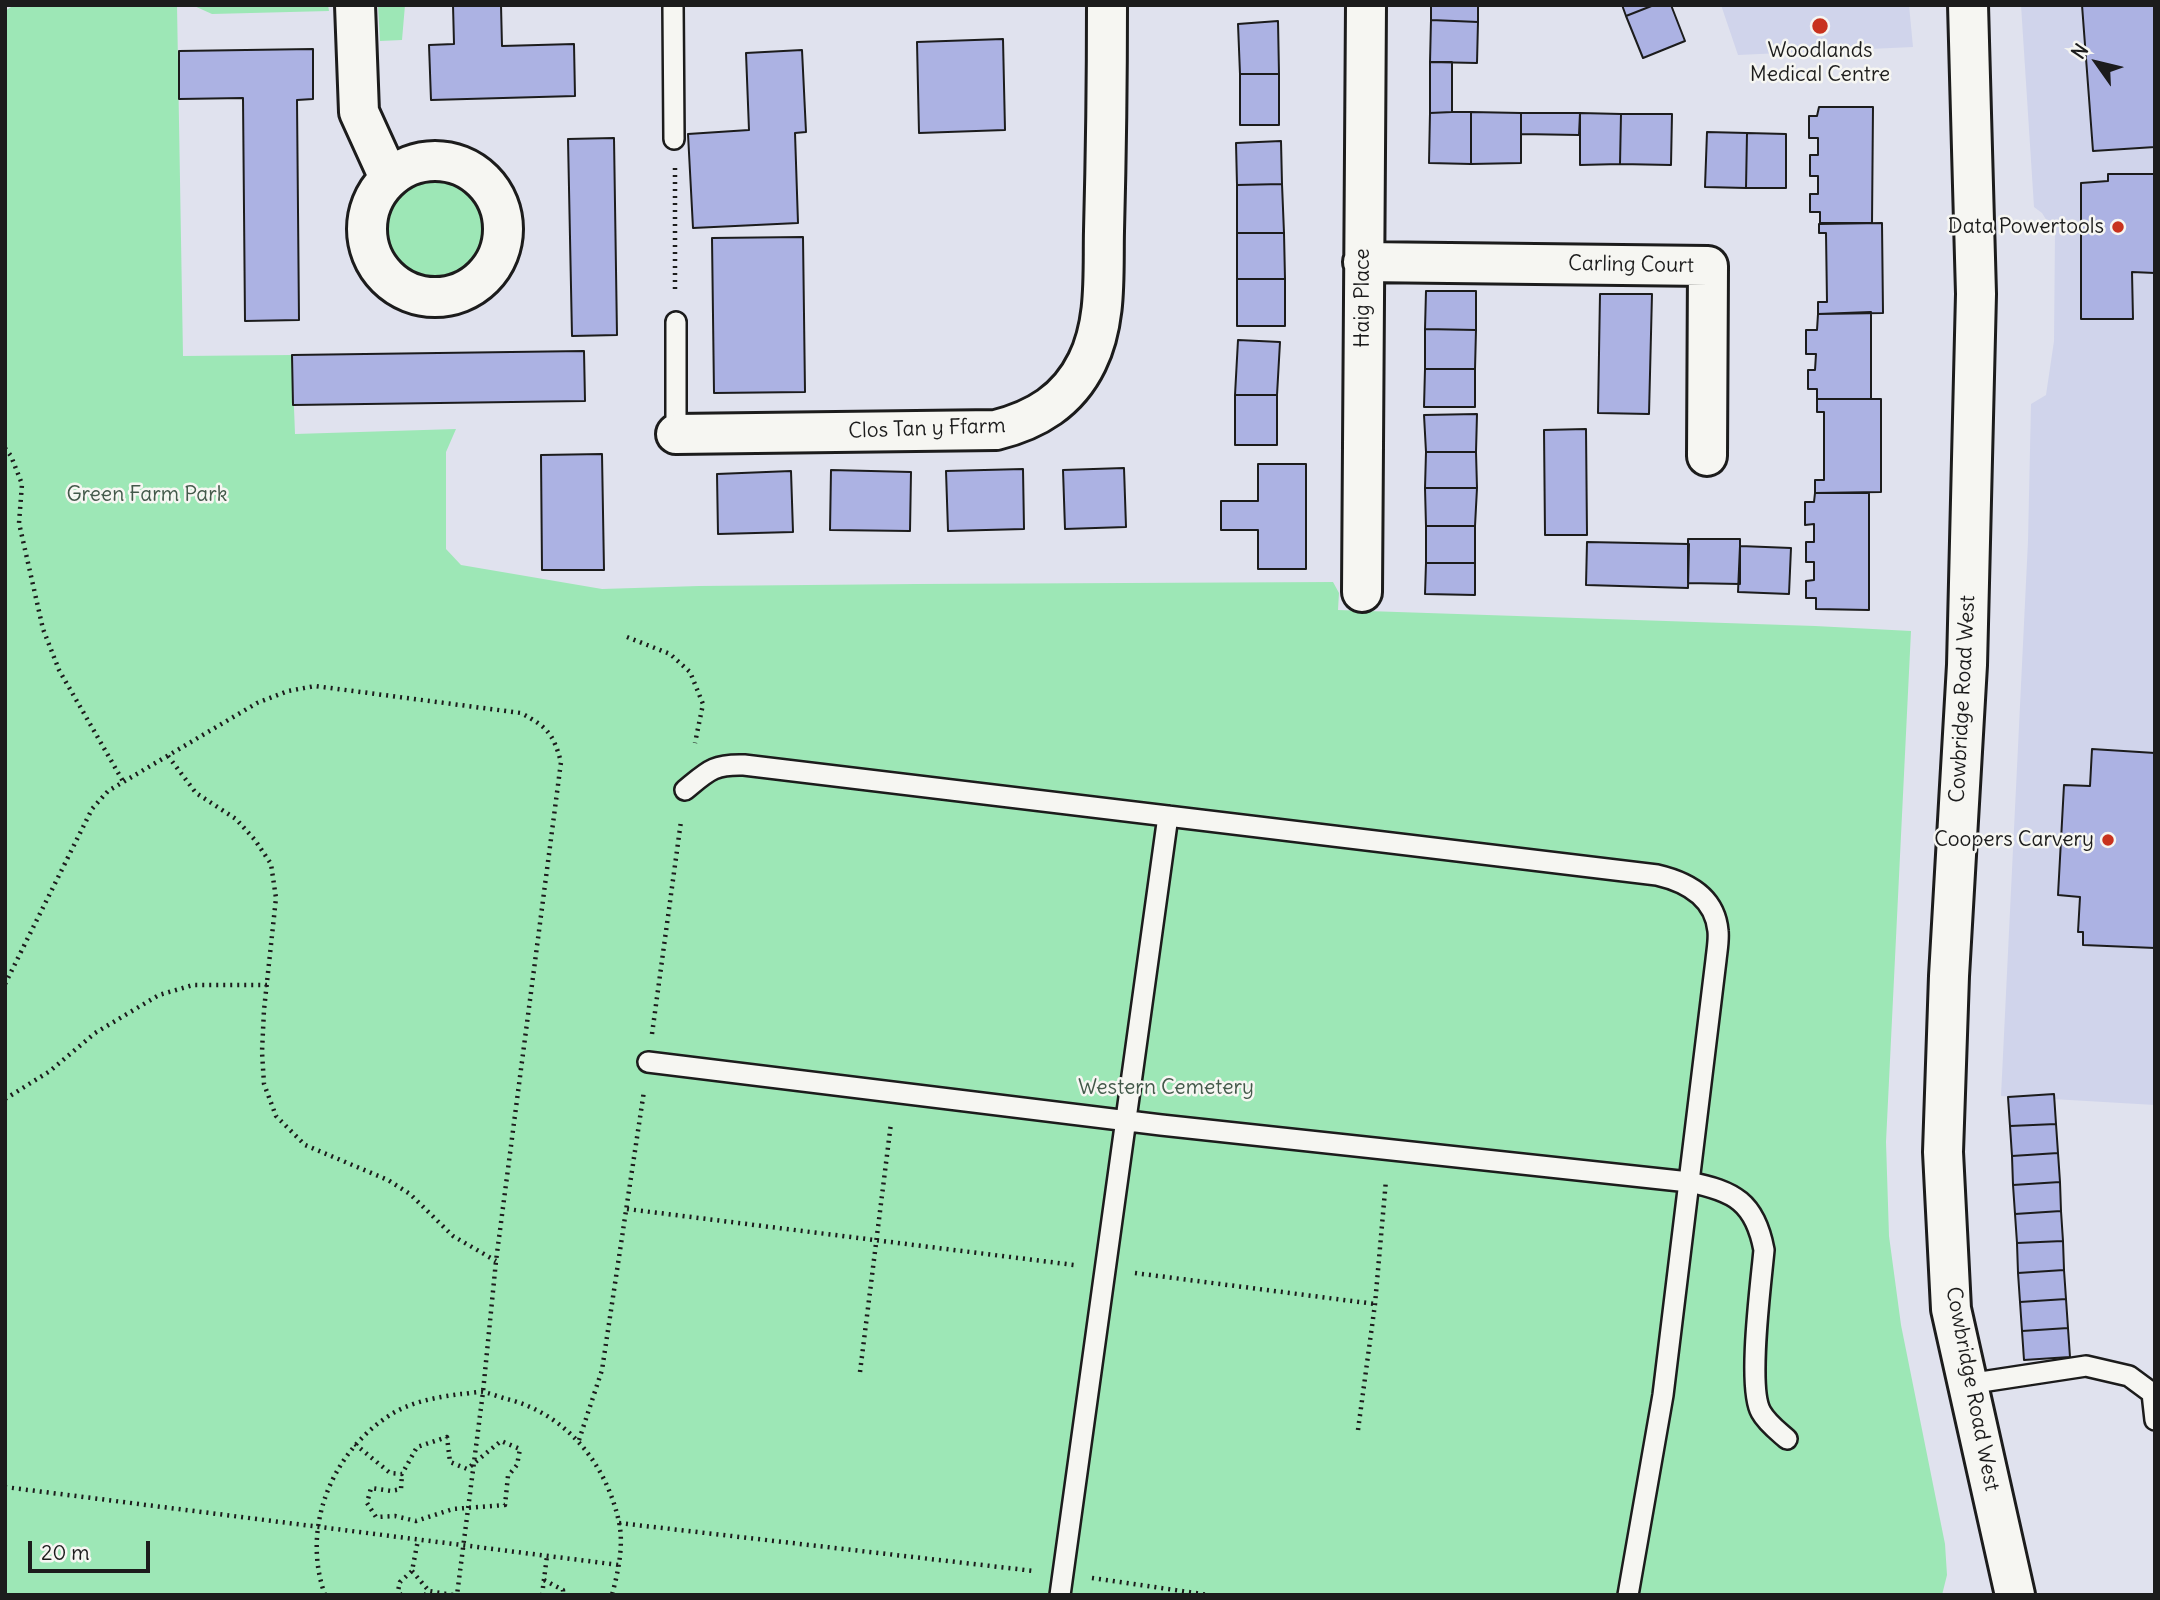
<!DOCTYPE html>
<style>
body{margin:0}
#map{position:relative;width:2160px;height:1600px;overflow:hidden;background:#e0e2ee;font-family:Delius,sans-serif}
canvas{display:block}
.frame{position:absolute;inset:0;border:7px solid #1c1c1c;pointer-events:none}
.north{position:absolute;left:2062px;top:28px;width:70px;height:70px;-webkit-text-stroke:5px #f6f6f2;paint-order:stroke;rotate:304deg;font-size:19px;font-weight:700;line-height:28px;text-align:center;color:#1c1c1c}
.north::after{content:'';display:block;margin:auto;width:24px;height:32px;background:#1c1c1c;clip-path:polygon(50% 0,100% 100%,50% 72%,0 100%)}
.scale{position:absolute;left:28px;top:1541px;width:122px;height:32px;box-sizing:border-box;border:4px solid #1c1c1c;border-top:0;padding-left:9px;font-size:21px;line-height:24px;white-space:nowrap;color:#1c1c1c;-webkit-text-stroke:5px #f6f6f2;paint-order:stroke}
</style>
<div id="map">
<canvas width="2160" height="1600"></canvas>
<div class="frame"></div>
<div class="north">N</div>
<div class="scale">20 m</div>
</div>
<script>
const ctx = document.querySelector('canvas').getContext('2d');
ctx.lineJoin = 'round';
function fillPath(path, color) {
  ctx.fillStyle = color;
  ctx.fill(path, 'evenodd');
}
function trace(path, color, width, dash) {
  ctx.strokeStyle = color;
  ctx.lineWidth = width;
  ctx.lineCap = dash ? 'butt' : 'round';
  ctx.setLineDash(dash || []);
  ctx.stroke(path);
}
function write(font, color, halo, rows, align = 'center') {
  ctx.font = font + ' Delius,sans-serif';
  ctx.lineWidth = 5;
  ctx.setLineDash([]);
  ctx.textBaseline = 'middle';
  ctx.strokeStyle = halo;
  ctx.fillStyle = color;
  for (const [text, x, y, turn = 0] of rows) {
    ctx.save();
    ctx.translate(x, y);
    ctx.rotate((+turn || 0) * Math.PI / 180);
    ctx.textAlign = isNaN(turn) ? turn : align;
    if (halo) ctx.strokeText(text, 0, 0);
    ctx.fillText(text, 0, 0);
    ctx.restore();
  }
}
fillPath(new Path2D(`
 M1721,5H1909L1913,47L1738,55Z
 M2021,5H2155V1105L2001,1096L2028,541L2031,404L2046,395L2054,341L2055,234L2042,213L2034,207Z`), '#d0d4eb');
fillPath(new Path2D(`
 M14,5H177L183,356L292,355L295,434L456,429L446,452V549L461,565L602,589L699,586L917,584L1333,582L1339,593L1338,610L1815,626L1911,631L1886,1142L1889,1236L1901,1325L1945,1544L1947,1575L1942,1595H5V11Z
 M192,5H328L329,11L212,14Z
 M378,5H405L402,40L380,41Z
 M386 227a49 49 0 1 1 98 0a49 49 0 1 1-98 0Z`), '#9de7b6');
const building = new Path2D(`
 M453,5H501L502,46L574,44L575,96L431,100L429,45L454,44Z
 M1431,5H1478V22L1431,20Z
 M1622,5H1654L1626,16Z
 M1654,5H1671L1685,41L1643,58L1626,16Z
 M2082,5H2155V147L2093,151Z
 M1431,20L1478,22L1477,63L1430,62Z
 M1278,21L1279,74H1240L1238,24Z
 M1003,39L1005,130L919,133L917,42Z
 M313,49V99L297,100L299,320L245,321L243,98L179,99V51Z
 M802,50L806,132L795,133L798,223L693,228L688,134L749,130L746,53Z
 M1430,62H1452V112L1430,113Z
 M1240,74H1279V125H1240Z
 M1819,107H1873L1872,223H1820V212H1810V194H1818V176H1810V155H1818V138H1809V116H1817Z
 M1452,112H1471V164L1429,163L1430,113Z
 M1471,112L1521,113V163L1471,164Z
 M1521,113H1580L1579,135L1521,134Z
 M1580,113L1621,114L1620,164L1580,165Z
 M1621,114H1672L1671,165L1620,164Z
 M1707,132L1747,133L1746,188L1705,187Z
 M1747,133L1786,134V188H1746Z
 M614,138L617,335L572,336L568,139Z
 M1281,141L1282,184L1237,185L1236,143Z
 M2108,174H2155V273L2132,272L2133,319H2081V183L2108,181Z
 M1282,184L1284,233H1237V185Z
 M1882,223L1883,313L1818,314V302H1827L1826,233H1819V224Z
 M1237,233H1284L1285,279H1237Z
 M803,237L805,392L714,393L712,238Z
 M1237,279H1285V326H1237Z
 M1426,291H1476V330L1425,329Z
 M1600,294H1652L1649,414L1598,413Z
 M1871,312V399H1817V389H1808V370H1815L1816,354H1806V330H1817L1818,314Z
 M1425,329L1476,330L1475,369H1425Z
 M1238,340L1280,342L1277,395H1235Z
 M584,351L585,401L293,405L292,355Z
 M1425,369H1475V407H1424Z
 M1235,395H1277V445H1235Z
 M1817,399H1881V492L1815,493V480H1824V412H1817Z
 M1477,414L1476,452H1426L1424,415Z
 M1586,429L1587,535H1545L1544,430Z
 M1426,452H1476L1477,488H1425Z
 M602,454L604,570H542L541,455Z
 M1258,464H1306V569H1258V530H1221V501H1258Z
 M1124,468L1126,527L1065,529L1063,470Z
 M1023,469L1024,529L948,531L946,471Z
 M831,470L911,472L910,531L830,530Z
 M791,471L793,532L718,534L717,474Z
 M1425,488H1477L1475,526H1426Z
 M1815,493H1869V610L1816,609V598H1806V581L1814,580V562H1806V542H1814V524L1805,525V502H1814Z
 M1426,526H1475V563H1426Z
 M1688,539H1740V584L1688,583Z
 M1587,542L1689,544L1688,588L1586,585Z
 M1740,546L1791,548L1789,594L1738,592Z
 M1426,563H1475V595L1425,594Z
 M2092,749L2155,753V948L2083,945V932H2078L2080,897L2058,895L2064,785L2090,786Z
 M2054,1094L2056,1124L2010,1126L2008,1097Z
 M2056,1124L2058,1153L2012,1156L2010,1126Z
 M2058,1153L2060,1182L2013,1185L2012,1156Z
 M2060,1182L2061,1211L2015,1214L2013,1185Z
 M2061,1211L2063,1241L2017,1243L2015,1214Z
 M2063,1241L2064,1270L2018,1273L2017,1243Z
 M2064,1270L2066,1299L2020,1302L2018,1273Z
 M2066,1299L2068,1328L2022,1331L2020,1302Z
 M2068,1328L2070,1357L2024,1360L2022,1331Z`);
fillPath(building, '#acb2e3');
trace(building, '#1c1c1c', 2);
const lane = new Path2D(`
 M673,5L674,139
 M676,322V434
 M685,790C708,771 713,764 744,765L1657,875C1687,882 1715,897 1718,931C1719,940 1717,950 1716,960L1663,1395L1628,1595
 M648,1062L1161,1125L1689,1182C1734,1191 1755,1202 1764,1250C1761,1283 1747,1388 1761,1412C1767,1423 1778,1431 1787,1439
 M1968,1384L2086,1366L2129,1376L2152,1393L2155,1420
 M1060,1595L1168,816`);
const street = new Path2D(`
 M355,5L359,112L389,178
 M367 229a68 68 0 1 1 136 0a68 68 0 1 1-136 0Z
 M1363,262L1708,266L1707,456
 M676,434L996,430C1036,420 1068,401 1087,362C1107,322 1103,274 1104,231C1106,155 1107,80 1107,5
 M1362,592L1366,5`);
const highway = new Path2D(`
 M1968,5L1976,294L1967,665L1949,976L1943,1152L1951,1309L2015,1595`);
trace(lane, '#1c1c1c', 24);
trace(street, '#1c1c1c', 44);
trace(highway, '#1c1c1c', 44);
trace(new Path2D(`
 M675,168V293
 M5,448L11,456L22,484L19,523L43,629L59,670L124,783
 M627,637L670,654L690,672L703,704L695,743
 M168,756L196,793L236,819L255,840L271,864L276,898L264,1010L262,1052L264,1084L276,1116L305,1145L388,1180L410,1194L453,1236L496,1261
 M5,984L92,809L108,791L257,703L288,691L315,686L521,713C547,727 553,733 561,762L496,1261L483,1392L457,1595
 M652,1034L681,821
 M5,1099L50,1071L95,1033L159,995L193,985H267
 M627,1209L1074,1265
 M1135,1273L1375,1304
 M860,1372L891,1123
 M1358,1430L1375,1304L1386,1180
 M579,1440L602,1370L644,1091
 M355,1444L390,1473L402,1474L417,1447L447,1437L450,1462L467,1469L501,1441L520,1449L517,1465L508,1476L505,1505L453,1509L416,1521L395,1516L376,1517L367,1503L371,1488L391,1491L401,1489L402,1474
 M5,1487L619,1565
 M619,1523L1034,1571
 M412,1571L429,1591
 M1092,1578L1209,1595
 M544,1580L563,1590V1595
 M325,1595C301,1528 331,1453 390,1415C410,1402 437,1397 461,1394C467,1394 475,1392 482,1392C490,1393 499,1397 507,1399C566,1414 606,1463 619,1522C624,1546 618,1572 612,1595
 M401,1595L398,1591L400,1582L412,1571L418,1540
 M425,1595L429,1591L453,1595
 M542,1595L547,1556`), '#1c1c1c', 4.5, [2, 5]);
trace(lane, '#f6f6f2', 19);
trace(street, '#f6f6f2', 38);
trace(highway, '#f6f6f2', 38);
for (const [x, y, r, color] of [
 [1820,26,9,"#c8321e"],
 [2118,227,7,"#c8321e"],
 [2108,840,7,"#c8321e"]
]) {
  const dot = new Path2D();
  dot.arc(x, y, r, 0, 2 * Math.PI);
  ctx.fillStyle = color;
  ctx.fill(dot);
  trace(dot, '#f6f6f2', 2.5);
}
write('21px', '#1c1c1c', '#f6f6f2', [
 ["Woodlands",1820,51,"center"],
 ["Medical Centre",1820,75,"center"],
 ["Data Powertools",2104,227],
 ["Coopers Carvery",2094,840]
], 'right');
write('21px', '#1c1c1c', '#f6f6f2', [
 ["Carling Court",1631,265,1],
 ["Haig Place",1363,298,-90],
 ["Clos Tan y Ffarm",927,429,-2],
 ["Cowbridge Road West",1963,699,-87],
 ["Cowbridge Road West",1972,1389,79]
]);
write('21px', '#43594a', '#f6f6f2', [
 ["Green Farm Park",147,495],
 ["Western Cemetery",1166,1088]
]);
</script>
